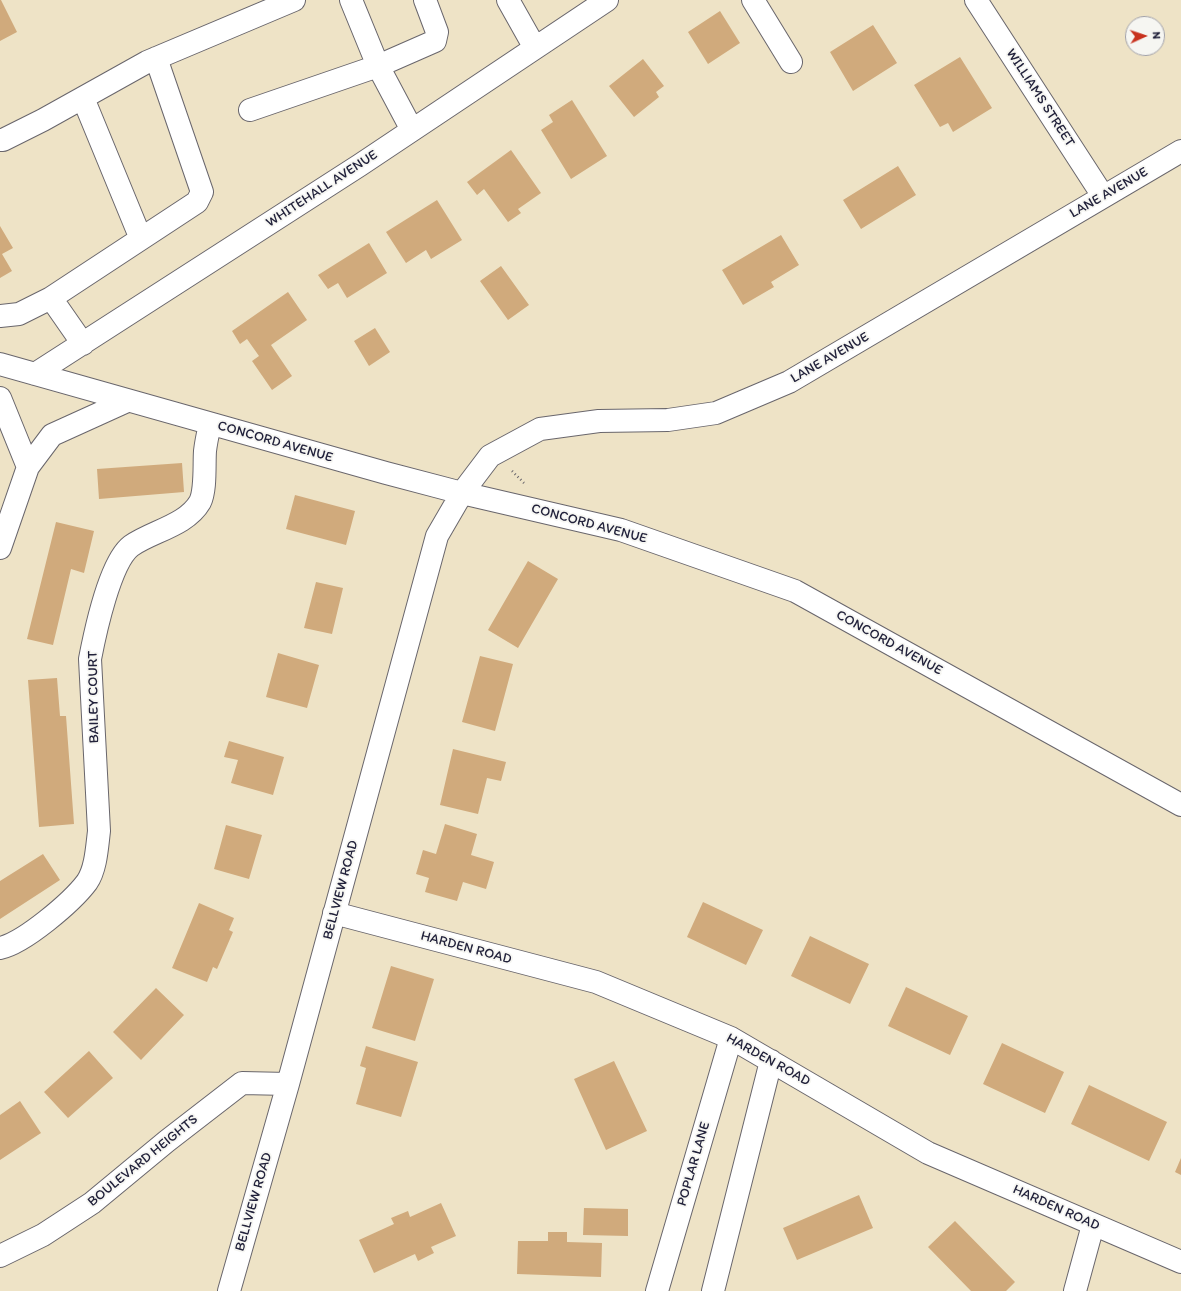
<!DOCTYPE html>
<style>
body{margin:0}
#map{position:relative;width:1181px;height:1291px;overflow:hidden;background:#eee3c6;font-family:Itim,sans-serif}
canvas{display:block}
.north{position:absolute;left:1125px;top:16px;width:40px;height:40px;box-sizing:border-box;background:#f6f6f2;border:1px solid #a1a1a9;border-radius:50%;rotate:87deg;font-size:11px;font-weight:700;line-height:16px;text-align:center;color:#22223b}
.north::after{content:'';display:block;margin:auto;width:14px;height:18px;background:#c8321e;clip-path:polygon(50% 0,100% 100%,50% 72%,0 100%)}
</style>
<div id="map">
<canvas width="1181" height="1291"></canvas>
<div class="north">N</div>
</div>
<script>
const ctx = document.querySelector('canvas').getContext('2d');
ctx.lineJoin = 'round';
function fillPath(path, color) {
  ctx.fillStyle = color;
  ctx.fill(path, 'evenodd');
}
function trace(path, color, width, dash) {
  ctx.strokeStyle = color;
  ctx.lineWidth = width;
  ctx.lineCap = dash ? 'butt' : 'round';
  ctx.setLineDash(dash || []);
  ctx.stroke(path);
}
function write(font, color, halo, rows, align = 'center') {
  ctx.font = font + ' Itim,sans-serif';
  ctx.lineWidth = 3.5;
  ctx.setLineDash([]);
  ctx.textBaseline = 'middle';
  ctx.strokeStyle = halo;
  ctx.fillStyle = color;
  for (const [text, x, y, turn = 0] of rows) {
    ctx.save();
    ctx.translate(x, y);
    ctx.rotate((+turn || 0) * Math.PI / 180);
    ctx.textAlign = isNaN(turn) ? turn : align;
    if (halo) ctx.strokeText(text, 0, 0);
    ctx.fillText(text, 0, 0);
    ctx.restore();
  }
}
fillPath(new Path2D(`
 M0,0H1L17,32L0,41Z
 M720,11L740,43L708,64L688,32Z
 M873,25L897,63L853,91L830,52Z
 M960,57L992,108L953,132L948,123L940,127L914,85Z
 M643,59L664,86L656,92L659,97L634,117L609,86Z
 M572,100L607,156L571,179L541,130L553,122L549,115Z
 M511,150L541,193L518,209L521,213L508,222L484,189L477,195L467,182Z
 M898,166L916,195L861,229L843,200Z
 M437,200L462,240L431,259L426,250L406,263L386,232Z
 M0,226L13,248L2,254L12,271L0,278Z
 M781,235L799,265L771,282L774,287L743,305L722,270Z
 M369,243L387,273L347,298L338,283L328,289L318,275Z
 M501,266L529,305L508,320L480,281Z
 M288,292L307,320L271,345L292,376L272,390L252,361L259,356L247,339L240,344L232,331Z
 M375,328L390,352L369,366L354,341Z
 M182,463L184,492L99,499L97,469Z
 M295,495L355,511L346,545L286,529Z
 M56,522L94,531L84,573L71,569L53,645L27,639Z
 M528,561L558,579L518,648L488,630Z
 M316,582L343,588L332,634L304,628Z
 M278,653L319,665L307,708L266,697Z
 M480,656L513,664L495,731L462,722Z
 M57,678L60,716H66L74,824L39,827L28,680Z
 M229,741L284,757L273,795L231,783L238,760L224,757Z
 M453,749L506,762L501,781L487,778L478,814L440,805Z
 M445,824L477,834L471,855L494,862L486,889L463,882L457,901L425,892L429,878L416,874L423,850L436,854Z
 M226,825L262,835L249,879L214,869Z
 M43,854L60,880L0,919V881Z
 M703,902L763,930L746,965L687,937Z
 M199,903L234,918L229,930L233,932L217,969L213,967L207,982L172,968Z
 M810,936L869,964L850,1004L791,976Z
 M391,966L434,979L415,1041L372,1028Z
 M906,987L968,1016L950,1055L888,1026Z
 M156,988L184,1015L141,1060L113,1032Z
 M1002,1043L1064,1072L1045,1113L983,1084Z
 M366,1046L418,1062L401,1117L356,1104L366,1068L360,1066Z
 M89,1051L113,1078L68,1118L44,1092Z
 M614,1061L647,1131L606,1150L574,1079Z
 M1089,1085L1167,1122L1149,1161L1071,1124Z
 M20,1101L41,1133L0,1160V1115Z
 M1181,1158V1175L1175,1172Z
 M859,1195L873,1228L797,1260L783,1228Z
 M441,1203L456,1236L431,1247L434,1253L418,1261L415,1254L374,1273L359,1240L394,1224L391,1218L408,1211L410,1217Z
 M584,1208L628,1209V1236L583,1235Z
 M955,1221L1015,1282L1006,1291H971L928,1247Z
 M548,1232H567V1242L602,1243L601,1277L517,1274L518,1241H548Z`), '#d0aa7c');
const minor = new Path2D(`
 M351,0L378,66L435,41L437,32L425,0
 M508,0L535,48
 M753,0L791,62
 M976,0L1103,196
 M83,98L141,239
 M250,110L378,66L412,130
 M0,140H3L43,120L147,62L294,0
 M51,298L197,202L202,192L156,58
 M0,316L19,314L51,298L83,344
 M0,364L386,473L462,493L621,530L795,591L1181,805
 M35,374L360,165L607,0
 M0,398L28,467
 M0,548L28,467L52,435L127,401
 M334,913L596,982L731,1038L928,1153L1181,1262
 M0,948C24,943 72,902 87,882C96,869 97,847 99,831L90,659C95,633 110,562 131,546C152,531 186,526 200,502C206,490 204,465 205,451C206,442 208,433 210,424
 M0,1256L43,1235L92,1203L167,1141L242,1083L288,1084
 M229,1291L288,1084L437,536L462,493L490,456L540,429L599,421L668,420L716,413L789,382L1181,151
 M657,1291L731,1038
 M713,1291L771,1061
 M1075,1291L1093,1225`);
trace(minor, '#69666c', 24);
trace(new Path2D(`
 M512,471L524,483`), '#69666c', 2.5, [1, 3]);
trace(minor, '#fff', 22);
write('14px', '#22223b', '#f6f6f2', [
 ["WILLIAMS STREET",1040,98,57],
 ["WHITEHALL AVENUE",322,189,-33],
 ["LANE AVENUE",1109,193,-30],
 ["LANE AVENUE",830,358,-30],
 ["CONCORD AVENUE",275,442,16],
 ["CONCORD AVENUE",589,524,15],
 ["CONCORD AVENUE",889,643,29],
 ["BAILEY COURT",94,697,-91],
 ["BELLVIEW ROAD",341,890,-75],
 ["HARDEN ROAD",466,948,15],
 ["HARDEN ROAD",768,1060,29],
 ["BOULEVARD HEIGHTS",143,1161,-39],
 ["POPLAR LANE",694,1164,-74],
 ["BELLVIEW ROAD",254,1202,-74],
 ["HARDEN ROAD",1056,1208,24]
]);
</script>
